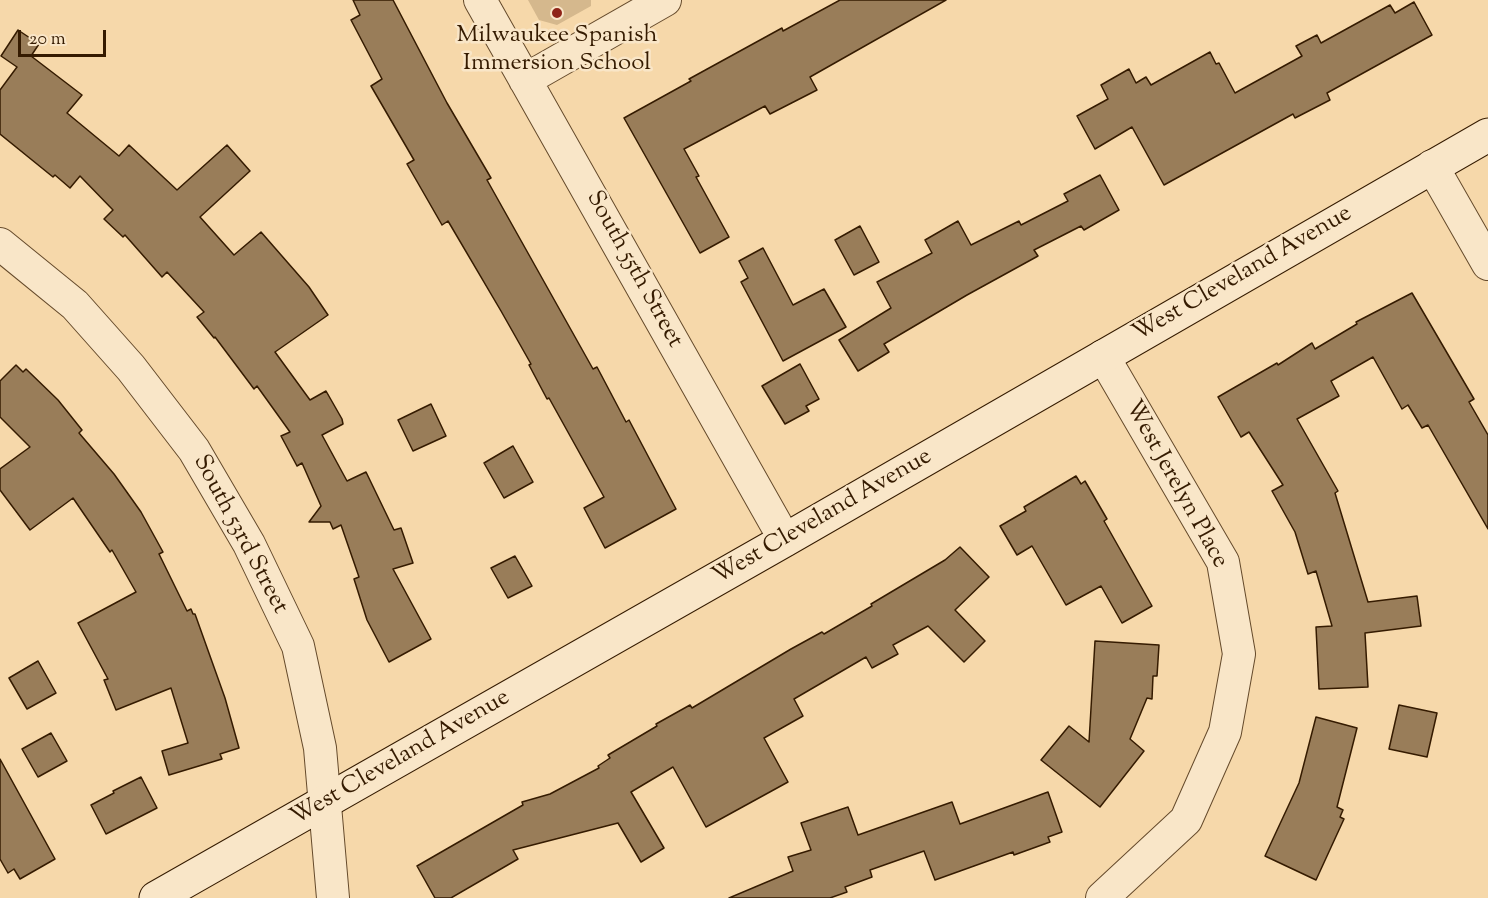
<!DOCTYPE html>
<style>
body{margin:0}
#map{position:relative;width:1488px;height:898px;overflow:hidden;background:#f6d8aa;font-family:"Sorts Mill Goudy",serif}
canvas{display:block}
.scale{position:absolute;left:18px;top:30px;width:88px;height:27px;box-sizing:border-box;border:3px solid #351b01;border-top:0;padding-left:8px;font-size:18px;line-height:21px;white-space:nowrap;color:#351b01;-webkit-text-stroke:4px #f9e6c8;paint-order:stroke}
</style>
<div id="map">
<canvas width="1488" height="898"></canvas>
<div class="scale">20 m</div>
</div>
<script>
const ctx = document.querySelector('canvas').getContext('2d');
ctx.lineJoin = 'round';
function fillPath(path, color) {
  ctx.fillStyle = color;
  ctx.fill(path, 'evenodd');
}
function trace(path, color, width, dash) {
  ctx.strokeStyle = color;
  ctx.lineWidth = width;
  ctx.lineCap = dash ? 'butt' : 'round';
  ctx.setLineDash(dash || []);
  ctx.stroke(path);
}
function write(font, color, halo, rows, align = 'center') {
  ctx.font = font + ' "Sorts Mill Goudy",serif';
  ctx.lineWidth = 5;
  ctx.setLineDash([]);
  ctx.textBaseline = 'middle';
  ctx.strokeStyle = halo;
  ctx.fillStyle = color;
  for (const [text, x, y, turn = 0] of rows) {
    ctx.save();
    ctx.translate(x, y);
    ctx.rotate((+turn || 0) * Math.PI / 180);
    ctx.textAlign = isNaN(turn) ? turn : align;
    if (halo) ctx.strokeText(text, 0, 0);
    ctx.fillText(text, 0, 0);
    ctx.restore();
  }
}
fillPath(new Path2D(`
 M528,0H591V6L557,25L539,20Z`), '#d5b88d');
const building = new Path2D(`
 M353,0H393L447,103L491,178L487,180L593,369L597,367L626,422L629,420L676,509L605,548L584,508L604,497L549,398L547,399L529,365L531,364L501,311L448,221L442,225L407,164L414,160L371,86L382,79L351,20L360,15Z
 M840,0H946L810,77L817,90L770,114L765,106L684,149L699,176L696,177L729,237L700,253L624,118L691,81L689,79L782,28L783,31Z
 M1414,2L1432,35L1327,93L1330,100L1295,118L1293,114L1164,185L1132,127L1095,149L1077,116L1108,99L1101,85L1129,69L1136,83L1146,77L1151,85L1210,52L1216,64L1219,63L1235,93L1302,56L1296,46L1317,35L1321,43L1390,5L1395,13Z
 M18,30L39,44L31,56L82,95L67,113L119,156L129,145L177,190L227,145L250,171L200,217L234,255L261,232L309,287L328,315L275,352L310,400L326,391L342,419L343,424L322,435L347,481L366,472L394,530L401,528L413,563L393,569L431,639L389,662L367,620L354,579L359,577L341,525L333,529L330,522H309L321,506L302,463L297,466L281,436L290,432L257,386L254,389L215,337L214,338L197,317L204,312L167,272L162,277L125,235L123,237L104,219L113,210L80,176L70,188L55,175L53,177L0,134V90L17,67L1,56Z
 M1100,175L1119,210L1084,230L1081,226L1034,250L1038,256L967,295L884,344L889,352L858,371L839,340L891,308L877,282L932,253L925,240L958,221L971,245L1019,221L1021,225L1068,201L1064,194Z
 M860,226L879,262L854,275L835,240Z
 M763,248L793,305L824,289L846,327L783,361L741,282L748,278L739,261Z
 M1412,293L1474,399L1469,402L1488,435V529L1428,425L1422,428L1408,405L1402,409L1373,357L1331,381L1339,396L1297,419L1338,491L1335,493L1368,602L1417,596L1421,626L1365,633L1368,687L1319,689L1316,627L1332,626L1316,571L1308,574L1295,532L1272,491L1283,485L1249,432L1241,437L1218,397L1277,363L1278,365L1312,343L1315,349L1357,324L1356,322Z
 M800,364L819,399L806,406L809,411L785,424L762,386Z
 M16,365L23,372L26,369L58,400L82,430L79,433L114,474L141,512L163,552L159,554L187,611L191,609L193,614H195L225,698L239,748L220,754L222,759L169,775L162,751L188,743L171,688L116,710L104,680L108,679L78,623L136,592L112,550L110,552L73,498L30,530L0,490V469L30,447L0,417V381Z
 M431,404L446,436L413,451L398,420Z
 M513,446L533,482L504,498L484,463Z
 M1076,476L1081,484L1085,481L1107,519L1104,521L1152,606L1122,623L1101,586L1066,605L1032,546L1017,555L1000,526L1026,511L1024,507Z
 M960,547L989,577L955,610L985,641L964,662L928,626L893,645L898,654L872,668L866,657L794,699L803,716L764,738L788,782L706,827L673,767L631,792L664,848L641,862L618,823L513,850L518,859L451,898H435L417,866L523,805L522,802L550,794L599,768L598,766L610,758L608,755L657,726L656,724L690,705L692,708L791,649L822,632L824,634L872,606L871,604L945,560Z
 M515,556L532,586L508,598L491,568Z
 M1095,641L1159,645L1157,676H1153L1152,699L1147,698L1130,739L1144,751L1100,807L1041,760L1069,726L1089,742Z
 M38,661L56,693L27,709L9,678Z
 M1399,705L1437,713L1427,757L1389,749Z
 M1316,717L1357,728L1337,807L1343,810L1340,817L1344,819L1316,880L1265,856L1299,783Z
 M51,733L67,761L38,777L22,749Z
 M0,759L55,859L20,879L14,869L8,873L0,859Z
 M141,777L157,808L106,834L91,805L114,793L113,791Z
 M1048,792L1062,832L1048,837L1050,842L1014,855L1013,852L935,880L924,851L870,870L872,877L845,887L847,892L830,898H729L793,871L788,857L811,850L801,823L848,807L858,835L952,802L960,824Z`);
fillPath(building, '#997d59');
trace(building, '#351b01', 1.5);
const street = new Path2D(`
 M480,0L785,540
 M525,80L665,0
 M1432,166L1488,264
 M0,244L75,305L131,368L194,450L249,544L298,646L320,748L333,898
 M1102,898L1186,820L1225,732L1239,654L1223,562L1103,356`);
const secondary = new Path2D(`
 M156,898L785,540L1488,135`);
trace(street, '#654a2b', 34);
trace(secondary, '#351b01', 35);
trace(street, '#f9e6c8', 32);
trace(secondary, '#f9e6c8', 33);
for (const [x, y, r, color] of [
 [557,13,6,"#8f2418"]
]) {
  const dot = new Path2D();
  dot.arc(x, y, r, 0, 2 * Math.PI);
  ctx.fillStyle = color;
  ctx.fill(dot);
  trace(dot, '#f9e6c8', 2);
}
write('24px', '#351b01', '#f9e6c8', [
 ["Milwaukee Spanish",557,37],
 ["Immersion School",557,65]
]);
write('24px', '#351b01', '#f9e6c8', [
 ["South 55th Street",633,270,61],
 ["West Cleveland Avenue",1243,275,-30],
 ["West Jerelyn Place",1175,485,61],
 ["West Cleveland Avenue",823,518,-30],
 ["South 53rd Street",239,535,62],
 ["West Cleveland Avenue",401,759,-30]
]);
</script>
